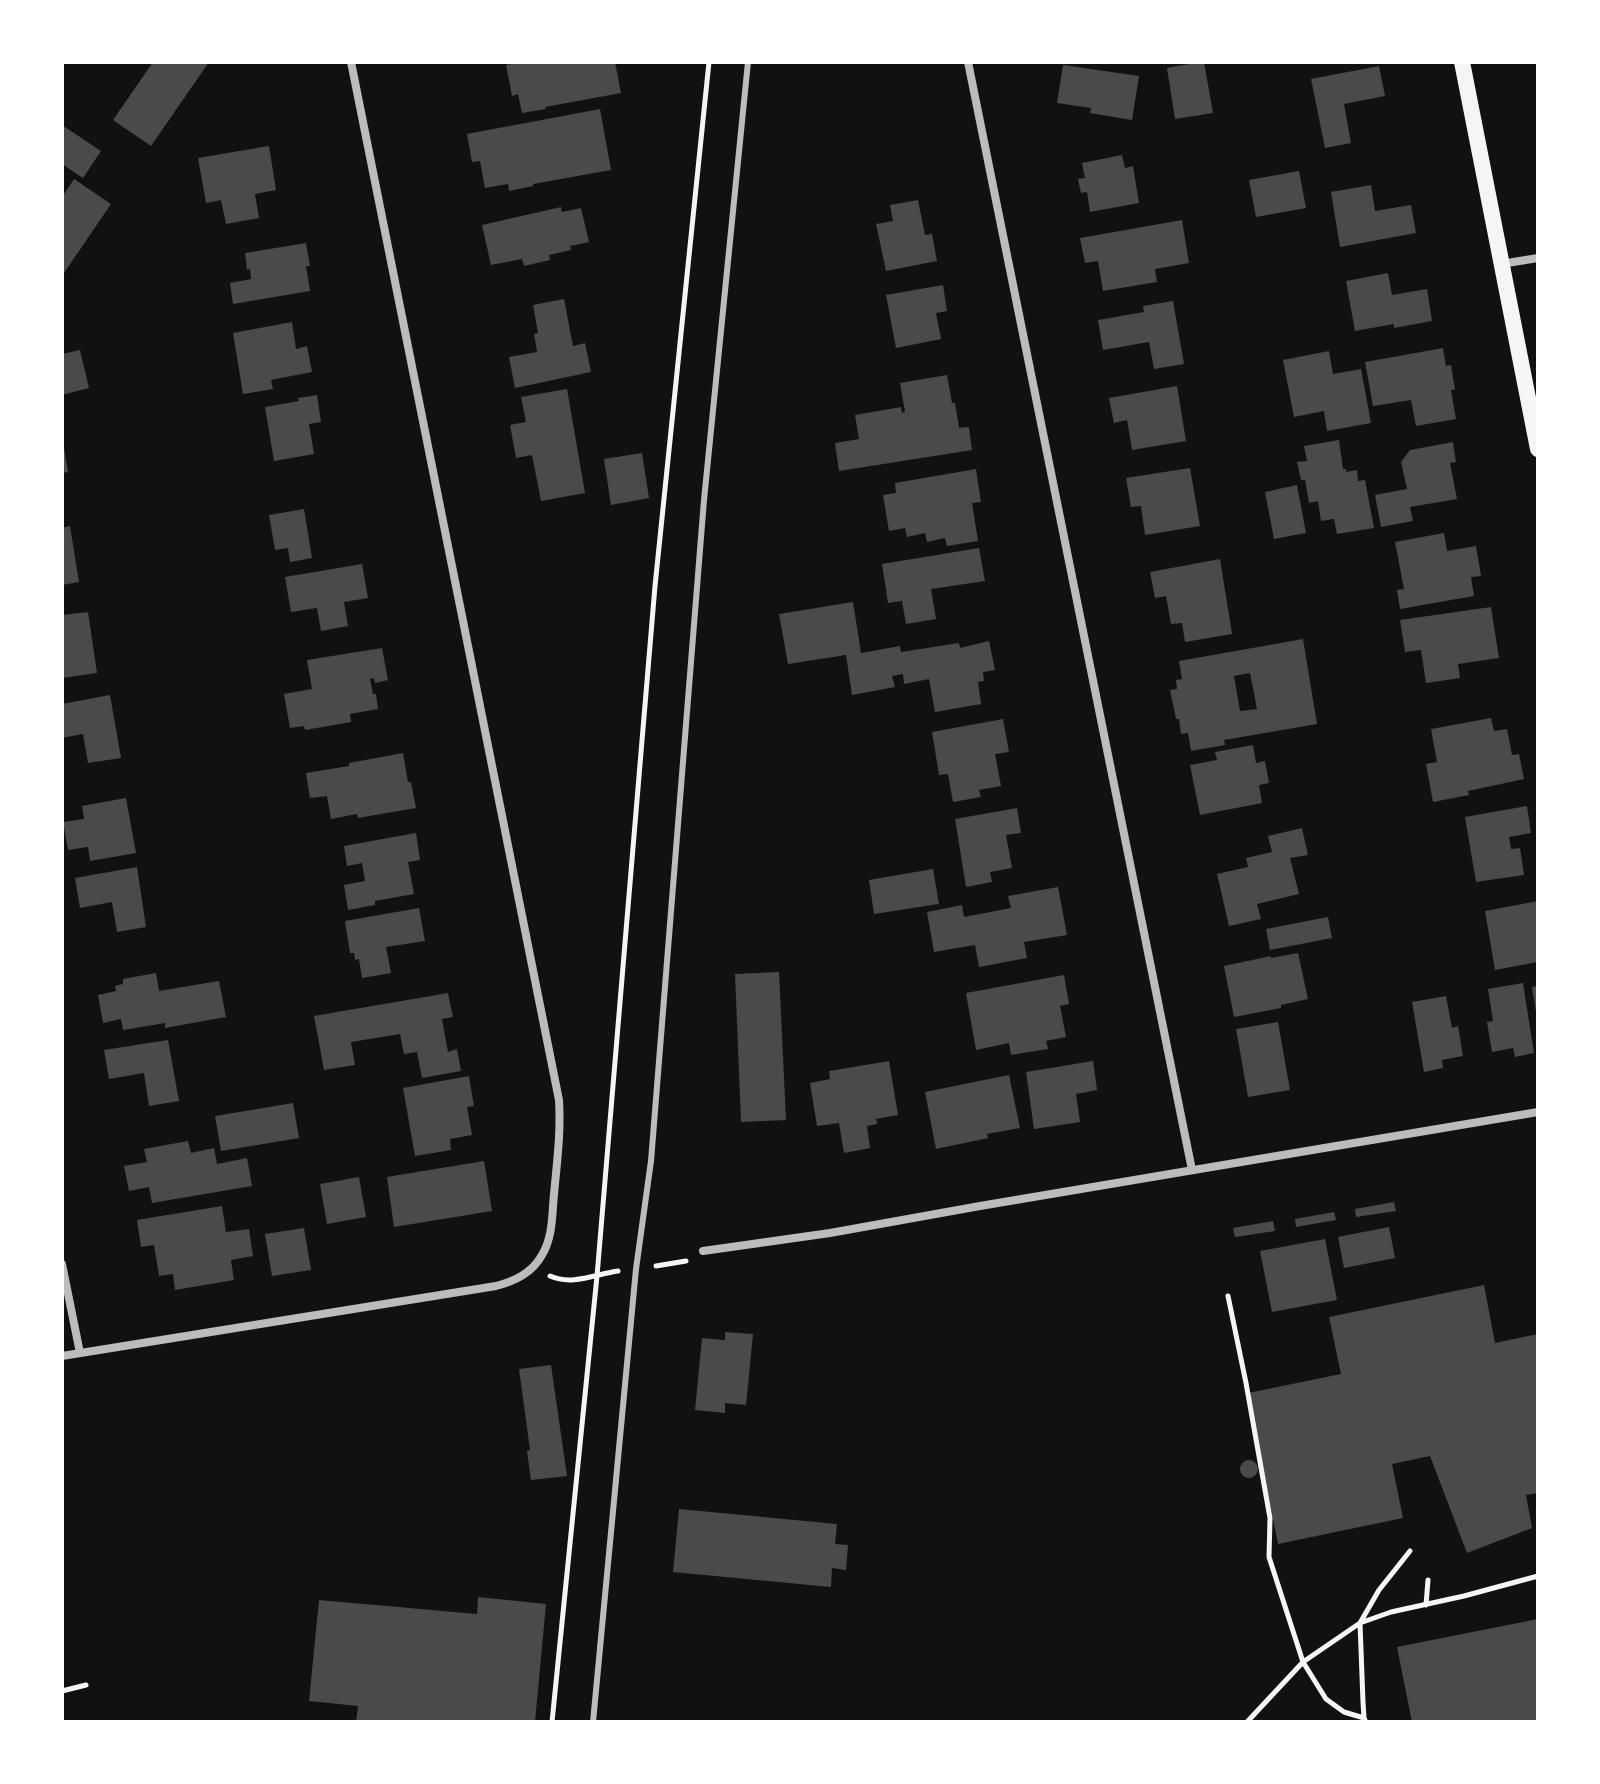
<!DOCTYPE html>
<style>
body{margin:0}
#map{position:relative;width:1600px;height:1784px;overflow:hidden;background:#111;font-family:"Roboto Condensed",sans-serif}
canvas{display:block}
.frame{position:absolute;inset:0;border:64px solid #fff;pointer-events:none}
</style>
<div id="map">
<canvas width="1600" height="1784"></canvas>
<div class="frame"></div>
</div>
<script>
const ctx = document.querySelector('canvas').getContext('2d');
ctx.lineJoin = 'round';
function fillPath(path, color) {
  ctx.fillStyle = color;
  ctx.fill(path, 'evenodd');
}
function trace(path, color, width, dash) {
  ctx.strokeStyle = color;
  ctx.lineWidth = width;
  ctx.lineCap = dash ? 'butt' : 'round';
  ctx.setLineDash(dash || []);
  ctx.stroke(path);
}
fillPath(new Path2D(`
 M153,62H209L151,146L113,120Z
 M521,62H615L621,93L545,107L546,109L522,113L518,94L512,96L506,65Z
 M1200,62H1204L1213,113L1175,119L1167,68Z
 M1063,65L1139,76L1132,120L1090,113L1091,108L1057,103Z
 M1379,66L1385,96L1344,104L1351,143L1325,148L1311,79Z
 M600,109L611,170L533,184V186L509,191L508,184L485,188L480,161L472,162L467,134Z
 M62,125L101,151L83,178L62,164Z
 M269,146L276,190L255,194L259,218L226,224L221,200L206,203L198,158Z
 M1122,155L1125,168L1133,166L1139,203L1090,212L1087,192L1081,193L1078,179L1085,178L1082,163Z
 M1299,171L1306,208L1256,217L1249,180Z
 M74,179L111,204L62,276V197Z
 M1371,185L1375,211L1411,205L1416,233L1340,247L1331,192Z
 M918,200L925,235L932,234L937,261L886,271L876,224L893,221L890,205Z
 M561,207L562,212L581,208L589,242L570,246L571,250L549,255L550,260L524,266L522,259L491,265L482,225Z
 M1182,220L1189,263L1155,269L1157,282L1103,291L1098,261L1085,263L1080,238Z
 M306,243L310,266H306L310,291L233,304L230,283L251,279L250,269L247,270L245,253Z
 M1388,273L1392,295L1427,289L1432,321L1394,328V324L1355,331L1346,281Z
 M943,285L947,311L936,313L941,339L896,348L886,295Z
 M564,299L573,346L585,343L591,372L515,388L509,357L537,352L534,334L538,333L533,305Z
 M1173,301L1184,364L1154,369L1149,342L1103,350L1098,320L1144,312L1143,306Z
 M292,322L296,349L307,346L312,372L271,380L273,389L243,394L233,333Z
 M1443,348L1446,366L1451,365L1455,390H1451L1456,419L1416,426L1411,400L1373,406L1365,362Z
 M80,350L89,388L62,395V354Z
 M1329,351L1333,374L1361,369L1371,423L1327,431L1324,411L1294,417L1283,360Z
 M947,375L952,403H955L959,428L969,427L972,450L839,471L835,443L859,439L855,415L901,407L902,413L905,412L900,383Z
 M1177,386L1186,441L1132,450L1127,420L1114,423L1109,398Z
 M567,389L585,493L541,501L532,455L516,458L510,425L526,422L521,397Z
 M317,395L321,422L309,424L314,454L274,461L265,407L299,401L298,398Z
 M1339,440L1343,469H1346V472L1357,470L1358,481L1365,480L1374,528L1337,534L1334,519L1321,521L1318,501L1309,503L1305,480H1301L1297,462L1307,461L1304,446Z
 M1453,442L1456,462L1450,463L1457,499L1410,507L1413,521L1381,527L1375,495L1407,489L1401,462L1410,450Z
 M62,447H64L68,472L62,473Z
 M642,453L649,498L611,505L604,459Z
 M1190,468L1200,526L1145,535L1141,506L1131,507L1126,478Z
 M976,469L981,502L972,503L978,541L947,546L945,538L927,542L925,533L907,537L905,528L889,531L883,495L896,493L895,483Z
 M1297,485L1306,533L1274,539L1265,492Z
 M304,509L312,558L290,562L288,548L275,550L269,515Z
 M70,526L79,582L62,585V528Z
 M1444,533L1447,551L1476,546L1481,576L1471,577L1474,596L1400,609L1397,590L1404,589L1395,542Z
 M979,548L985,581L931,589L936,619L906,624L902,601L888,603L882,564Z
 M1220,559L1232,634L1185,642L1182,623L1171,624L1166,596L1155,598L1150,572Z
 M362,564L368,598L344,602L348,626L321,631L317,608L291,612L285,577Z
 M853,602L861,653L900,646L901,652L959,643L960,648L989,641L995,670L983,672L984,681L978,682L981,704L935,712L929,679L904,684L903,674L892,676L895,687L852,695L846,655L788,664L779,614Z
 M1491,607L1499,658L1458,664L1460,678L1426,683L1421,650L1405,652L1400,620Z
 M88,612L97,673L62,678V615Z
 M1303,639L1317,724L1224,740L1225,745L1191,751L1188,733L1181,734L1179,719H1176L1170,690L1177,689L1176,680L1182,679L1179,661ZM1250,673L1257,709L1240,711L1234,676Z
 M382,648L388,680L375,683L374,678L370,679L373,694H376L378,709L350,714L351,722L305,730L304,726L290,728L284,694L312,689L307,660Z
 M110,695L121,758L88,763L83,734L62,738V704Z
 M1491,718L1494,731L1507,729L1512,755L1519,754L1524,779L1468,791L1469,795L1433,802L1426,764L1437,762L1431,729Z
 M1003,719L1009,752L995,754L1001,786L979,790L981,797L953,802L948,774L939,775L932,732Z
 M1253,745L1256,763L1265,761L1269,783L1259,785L1262,803L1200,815L1190,765L1217,760L1215,752Z
 M403,753L408,782H411L416,808L358,818L357,814L331,819L327,796L310,798L306,773L349,766V763Z
 M126,798L136,853L90,861L88,847L68,850L63,822L84,819L82,806Z
 M1527,806L1531,833L1509,837L1511,849L1520,848L1524,875L1476,882L1465,817Z
 M1017,808L1021,833L1006,835L1012,868L990,872L992,882L966,887L955,819Z
 M1302,828L1308,855L1290,858L1299,894L1257,904L1261,919L1229,926L1217,874L1248,867L1246,858L1272,852L1268,836Z
 M416,833L420,860L408,862L414,894L375,901V905L348,910L344,885L365,881L362,863L347,866L344,846Z
 M137,867L146,927L117,932L112,902L80,908L75,878Z
 M933,869L939,904L874,914L869,880Z
 M1058,887L1067,935L1024,942L1027,958L979,967L975,945L934,952L927,912L962,905L964,917L1011,908L1008,896Z
 M1538,901V962L1495,970L1485,911Z
 M419,908L425,941L386,947L391,973L362,978L359,959L355,960L354,953H350L345,921Z
 M1328,917L1332,938L1270,950L1266,929Z
 M1298,953L1308,999L1281,1005V1008L1234,1017L1224,966L1271,956V958Z
 M779,972L786,1120L741,1122L735,974Z
 M156,973L159,991L219,981L226,1017L165,1028V1023L123,1030L121,1019L103,1023L98,995L116,991L115,986L123,984V979Z
 M1064,975L1069,1004L1060,1006L1066,1037L1046,1041L1048,1049L1011,1055L1009,1043L976,1050L966,993Z
 M1523,983L1534,1053L1515,1057L1513,1048L1492,1052L1487,1022L1493,1021L1488,989Z
 M1538,986V1012H1536L1532,987Z
 M448,993L453,1017L442,1019L448,1052L457,1049L461,1071L422,1078L417,1052L404,1054L400,1034L351,1042L355,1065L324,1070L314,1016Z
 M1446,996L1452,1028L1458,1026L1463,1056L1442,1060L1443,1068L1424,1072L1412,1002Z
 M1278,1022L1290,1090L1248,1097L1236,1029Z
 M168,1040L179,1101L149,1106L144,1073L109,1079L104,1050Z
 M889,1061L898,1115L876,1119L877,1124L867,1126L870,1148L844,1153L839,1123L817,1126L810,1083L830,1079L829,1071Z
 M1093,1061L1097,1090L1076,1094L1080,1122L1034,1129L1026,1072Z
 M1009,1075L1020,1128L987,1134L988,1138L936,1149L925,1092Z
 M469,1076L474,1106L467,1107L472,1135L450,1139L451,1150L415,1156L403,1088Z
 M293,1103L299,1138L221,1151L215,1116Z
 M188,1141L191,1153L214,1148L217,1164L247,1158L252,1186L152,1203L149,1187L129,1191L124,1166L147,1162L144,1149Z
 M484,1161L492,1211L394,1227L387,1177Z
 M359,1177L366,1217L327,1224L320,1184Z
 M1394,1202L1396,1211L1356,1217L1355,1209Z
 M222,1206L226,1232L249,1229L253,1256L231,1260L234,1280L175,1290L173,1274L159,1276L154,1245L141,1247L137,1220Z
 M1334,1212L1336,1220L1296,1227L1295,1219Z
 M1273,1221L1275,1231L1235,1237L1233,1228Z
 M1389,1227L1395,1258L1344,1268L1338,1237Z
 M304,1228L311,1270L272,1276L265,1234Z
 M1325,1239L1337,1300L1272,1312L1260,1251Z
 M1484,1285L1495,1343L1538,1334V1493L1526,1495L1532,1528L1467,1553L1430,1456L1392,1464L1403,1518L1278,1544L1248,1393L1341,1374L1329,1317Z
 M725,1332L753,1334L746,1405L725,1403V1413L695,1410L702,1338L725,1340Z
 M551,1365L567,1476L531,1480L527,1451L530,1450L519,1369Z
 M1240 1469a9 9 0 1 1 18 0a9 9 0 1 1-18 0Z
 M679,1509L837,1524L835,1544L848,1545L846,1570L832,1568L831,1587L673,1572Z
 M478,1597L546,1604L535,1722H356L358,1706L309,1701L319,1600L477,1614Z
 M1538,1619V1722H1412L1397,1647Z`), '#4a4a4a');
trace(new Path2D(`
 M656,1266L686,1261
 M550,1276C572,1286 596,1274 618,1271
 M1228,1296L1246,1383L1270,1518L1269,1557L1303,1662L1326,1699L1344,1712L1364,1718
 M1426,1605L1428,1580
 M62,1691L86,1685
 M552,1722L597,1276L655,586L709,62
 M1247,1722L1303,1662L1360,1623L1391,1612L1464,1596L1538,1576
 M1366,1722L1364,1718L1363,1702L1360,1623L1379,1590L1410,1551`), '#f5f5f5', 5);
trace(new Path2D(`
 M593,1722L636,1269L651,1161L704,500L748,62`), '#bcbcbc', 6);
trace(new Path2D(`
 M968,62L1192,1170
 M1501,264L1538,258
 M703,1251L830,1233L980,1206L1538,1112
 M62,1264L80,1353
 M62,1356L496,1286C515,1281 532,1273 542,1255C553,1237 552,1214 554,1194C557,1162 561,1132 559,1100L351,62`), '#bcbcbc', 8);
trace(new Path2D(`
 M1462,62L1538,449`), '#f5f5f5', 16);
</script>
